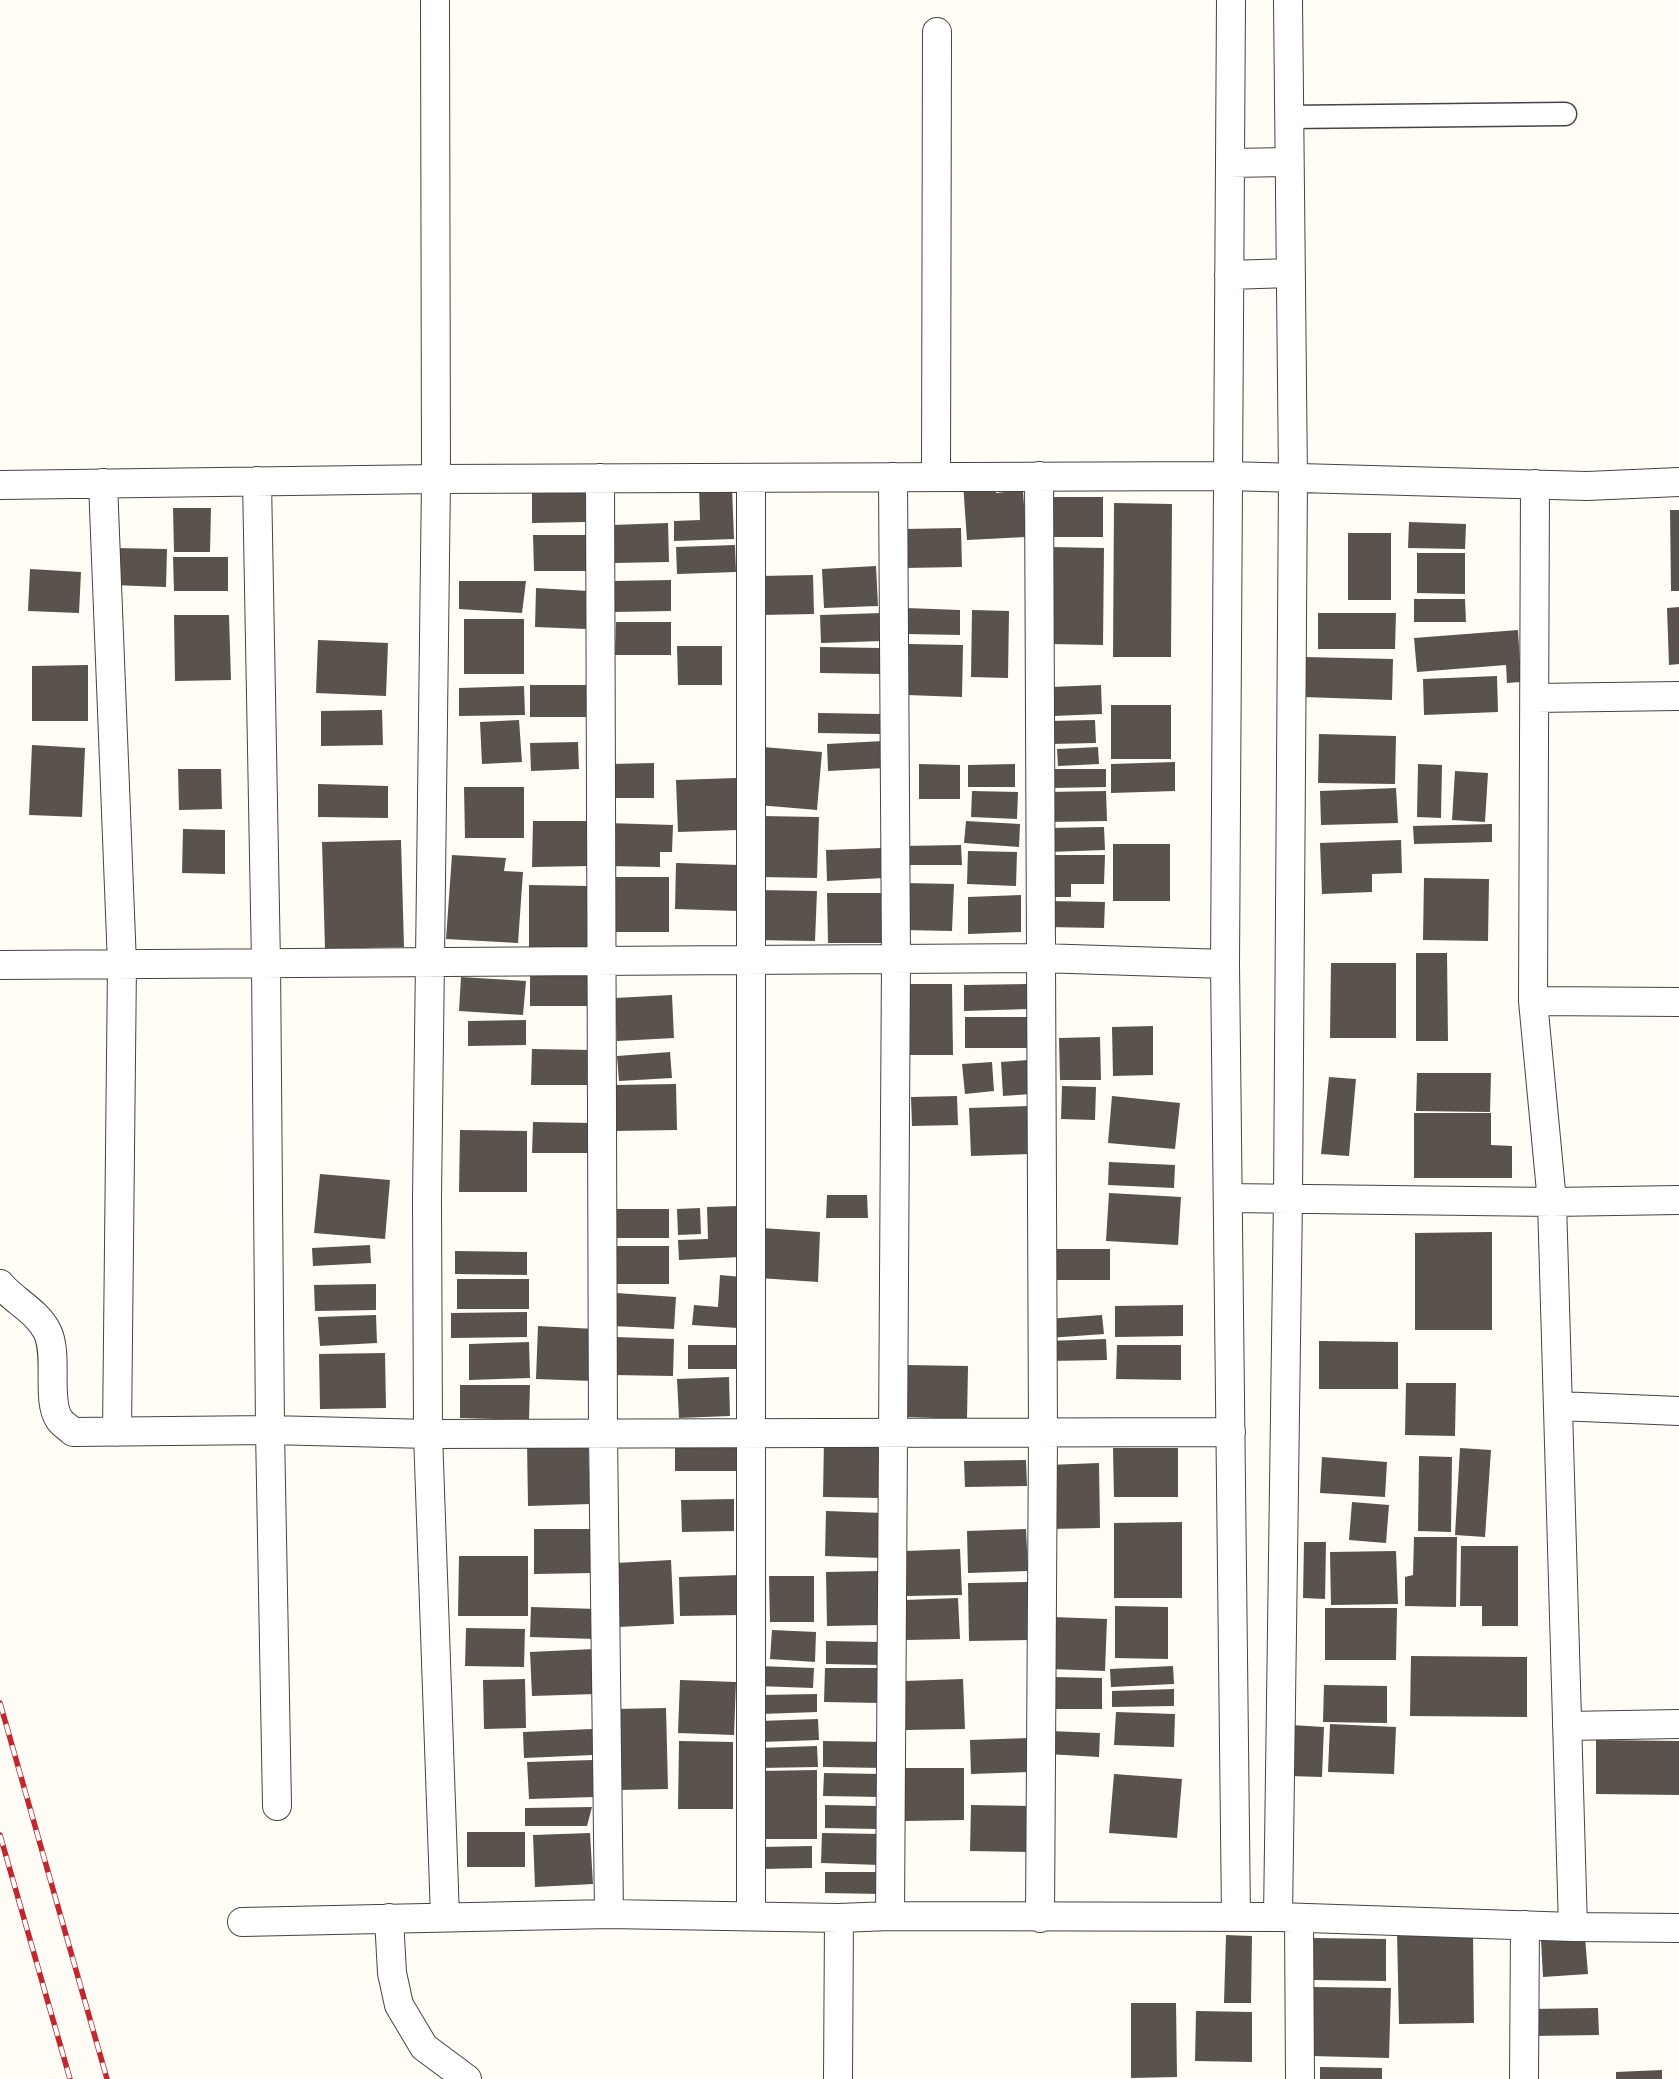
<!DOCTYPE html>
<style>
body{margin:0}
canvas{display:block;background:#fffdf5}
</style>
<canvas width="1679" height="2079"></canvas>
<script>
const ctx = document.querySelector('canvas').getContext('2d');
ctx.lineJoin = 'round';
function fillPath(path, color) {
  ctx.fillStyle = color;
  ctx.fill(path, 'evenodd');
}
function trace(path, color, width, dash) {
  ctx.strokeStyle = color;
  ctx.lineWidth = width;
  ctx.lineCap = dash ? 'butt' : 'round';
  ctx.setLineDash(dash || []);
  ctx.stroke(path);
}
fillPath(new Path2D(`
 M995,481L996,493L1023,490L1026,537L967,540L963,483Z
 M732,487L734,539L674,541V521L700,520L699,488Z
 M532,491H585L586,522L532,523Z
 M1048,497H1103V537H1048Z
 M1114,503L1172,504L1171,657H1113Z
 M173,508H211L210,552H174Z
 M1670,510H1679V591H1671Z
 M1409,522L1466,524L1465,549L1408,548Z
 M668,523L669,562L613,563L612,525Z
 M961,528L962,567L905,568L904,529Z
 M1348,533H1391V600H1348Z
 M533,535H586V571H534Z
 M735,545L736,572L677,574L676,547Z
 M1050,547L1104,548L1103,645L1049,644Z
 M114,548L167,549L166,587L112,585Z
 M1417,553H1465V594L1417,593Z
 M173,557H228V591H174Z
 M876,566L878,606L824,608L822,569Z
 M30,569L81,572L79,613L28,611Z
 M813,575L814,614L760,615L759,576Z
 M671,580V611L613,612V581Z
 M459,581H526L522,613L459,609Z
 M536,588L589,591L587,629L535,627Z
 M1414,599H1465L1466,622H1414Z
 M1679,607V664L1669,665L1667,608Z
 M906,608L960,610V635L905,634Z
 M972,610L1009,611L1008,678L971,677Z
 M882,613L883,641L821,643L820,615Z
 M1318,613H1396L1395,649H1318Z
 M174,615H229L231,680L175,681Z
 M464,619H524V674H464Z
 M616,622H671V655H615Z
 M1518,630L1521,682L1507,683L1506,665L1417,672L1414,638Z
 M318,640L388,643L386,696L316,693Z
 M909,644L963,645L962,697L907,695Z
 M677,646H722V685H678Z
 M820,647L881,648V674L820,673Z
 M1304,657L1393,659L1392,700L1303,697Z
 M88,665V721H32V666Z
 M1497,676L1498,712L1424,715L1423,679Z
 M530,685H590V717H530Z
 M1101,685L1102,714L1053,716L1051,687Z
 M524,686L525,715L459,716V688Z
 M1111,705H1171V759H1111Z
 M382,710L383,745L321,746V711Z
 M818,713L880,714V734L818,733Z
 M519,720L522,762L482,764L480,722Z
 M1095,720L1096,743L1049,744L1048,721Z
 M1319,734L1396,736L1395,784L1318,783Z
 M883,741L885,768L828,771L827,744Z
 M578,742L579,769L531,771L530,743Z
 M32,745L85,748L82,817L29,815Z
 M763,747L822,752L817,810L758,805Z
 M1098,747L1099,764L1058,766L1057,749Z
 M1175,762V791L1111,793V764Z
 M654,763V798H611V764Z
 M919,764L960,765V799H919Z
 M1015,764V787H968V765Z
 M1418,764L1442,765L1441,818L1417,817Z
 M178,769H221L222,809L179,810Z
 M1052,769H1106V787L1053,788Z
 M1455,771L1488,773L1485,822L1452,820Z
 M737,778L739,830L678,832L676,780Z
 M318,784L388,786V818L318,817Z
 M464,787H524V838H465Z
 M1396,788L1398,823L1321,825L1320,791Z
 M972,791L1018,792L1017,819L971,817Z
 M1106,791L1107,821L1046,822V792Z
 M761,816L819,817L817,878L760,877Z
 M533,821H591V866L532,867Z
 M966,821L1020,824L1019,847L964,843Z
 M608,823L673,825L672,852H660V867L608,866Z
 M1492,824V842L1414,844L1413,826Z
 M1104,827L1105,850L1049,852L1048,828Z
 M183,829L225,830V874L182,873Z
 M401,840L404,947L325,949L322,842Z
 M1401,840L1402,873L1372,874V892L1322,894L1320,843Z
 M1113,844H1170V901H1113Z
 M961,845L962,865H902V846Z
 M882,848L884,878L827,881L826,850Z
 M968,851L1017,852L1016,886L967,884Z
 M452,855L506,858L504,871L523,872L518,943L446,939Z
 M1044,855H1105L1104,884H1071V897H1044Z
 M676,863L740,865L739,911L675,909Z
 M613,877H669V932H613Z
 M1424,878L1489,879L1488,941L1423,940Z
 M904,883L954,884L952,931L903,930Z
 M529,885L589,886V948L529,947Z
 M757,890L817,891L815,941L756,940Z
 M827,893H882V943H828Z
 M1021,895V932L968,934V897Z
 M1047,901L1105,902L1104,928L1046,927Z
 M1416,953H1447L1448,1041H1416Z
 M1331,963H1396V1038H1330Z
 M530,968H589V1006H530Z
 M461,977L526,981L523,1015L459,1011Z
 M906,984H952L953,1055H907Z
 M1029,984V1009L964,1011V985Z
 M672,995L674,1038L617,1041L615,998Z
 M965,1017H1031V1048H965Z
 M526,1020V1045L468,1046V1021Z
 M1153,1026V1075L1113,1076L1112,1027Z
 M1100,1037L1101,1080H1060L1059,1038Z
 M532,1049L594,1050L593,1085H531Z
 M670,1052L672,1078L619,1081L617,1056Z
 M1028,1060L1031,1094L1003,1096L1001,1062Z
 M992,1062L994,1091L965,1094L962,1064Z
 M1417,1073H1491L1490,1112L1416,1111Z
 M1329,1077L1356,1079L1349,1156L1321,1154Z
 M676,1084L677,1130L614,1131L613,1085Z
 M1062,1086L1096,1087L1095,1120L1061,1119Z
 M957,1096L958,1125L912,1126L911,1097Z
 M1112,1096L1180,1103L1175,1149L1108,1143Z
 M1029,1106L1030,1154L971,1156L969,1108Z
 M1414,1113H1491V1145L1512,1146V1178H1414Z
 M533,1122L591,1123V1153H532Z
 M460,1130L527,1131V1192H459Z
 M1109,1162L1175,1165L1174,1188L1108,1185Z
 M320,1174L390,1180L385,1239L314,1233Z
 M1109,1193L1181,1197L1178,1245L1106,1241Z
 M827,1195H867L868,1218H826Z
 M739,1206L741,1257L679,1260L678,1240L708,1239L707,1207Z
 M700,1208L701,1234L678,1235L677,1209Z
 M610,1209H669V1238H610Z
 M762,1228L820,1232L818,1282L759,1278Z
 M1492,1232V1330H1415V1233Z
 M370,1245L371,1263L313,1266L312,1248Z
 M615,1246H669V1284H615Z
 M1055,1249H1110V1280H1055Z
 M455,1251L527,1252V1275L455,1274Z
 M720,1275L742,1277L738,1328L692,1325L694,1305L718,1307Z
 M457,1279H529V1309H457Z
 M376,1284V1310L315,1311L314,1285Z
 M616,1293L676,1297L674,1329L613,1326Z
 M1183,1305V1336L1115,1337V1306Z
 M527,1312V1337L451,1338V1313Z
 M376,1315L377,1343L320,1346L318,1317Z
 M1102,1315L1104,1334L1048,1338L1047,1319Z
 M538,1326L595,1329L593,1381L536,1379Z
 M615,1337L674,1339L673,1376L614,1375Z
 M1106,1339L1107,1360L1047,1361L1046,1341Z
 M1319,1341L1398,1342V1389H1319Z
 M529,1342L530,1378L469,1380V1344Z
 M688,1345H742L743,1369H688Z
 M1117,1345H1181V1380L1116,1379Z
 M385,1353L386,1408L320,1409L319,1354Z
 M906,1365L968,1366L967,1419L905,1417Z
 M729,1377L730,1416L679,1418L677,1379Z
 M1406,1383H1456L1455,1436L1405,1435Z
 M460,1385H530L529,1420L460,1418Z
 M824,1439H881L880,1498L823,1497Z
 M588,1440L590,1504L528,1506L527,1441Z
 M675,1440H738V1471H675Z
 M1113,1448H1178V1497H1114Z
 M1460,1448L1491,1450L1485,1537L1455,1535Z
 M1419,1456L1452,1457L1451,1532L1418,1531Z
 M1322,1457L1387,1462L1385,1497L1320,1493Z
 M1026,1460L1027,1486L965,1487L964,1461Z
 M1099,1463L1100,1528L1049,1529L1048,1465Z
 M734,1499V1531L682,1532L681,1500Z
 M1352,1502L1389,1505L1386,1543L1349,1540Z
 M826,1511L884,1513L882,1558L825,1556Z
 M1182,1522V1598H1114V1523Z
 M534,1529H591L592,1573L534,1574Z
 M1026,1529L1028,1571L968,1573L967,1531Z
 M1414,1537H1457L1456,1607L1405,1606V1577L1413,1575Z
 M1304,1542H1326L1325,1599L1303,1598Z
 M1461,1546H1518V1626H1482V1606H1460Z
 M960,1549L962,1595L907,1596L905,1551Z
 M1396,1551L1398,1604L1331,1605L1330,1552Z
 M459,1556H528V1616H458Z
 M671,1560L674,1624L619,1627L616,1563Z
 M880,1571L881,1625L827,1626L826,1572Z
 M740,1575L741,1615L680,1616L679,1577Z
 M769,1576H814V1622H770Z
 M1028,1582L1030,1640L969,1641L968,1583Z
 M958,1598L960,1639L906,1640L905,1600Z
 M1115,1606L1168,1607V1659L1115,1658Z
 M531,1607L597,1609L596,1639L530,1637Z
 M1325,1608H1397L1396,1660H1325Z
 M1052,1617L1107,1619L1105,1671L1050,1669Z
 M466,1628L525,1629L524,1667L465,1666Z
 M772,1630L816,1632L815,1662L770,1659Z
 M826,1641L882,1642V1665L826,1664Z
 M594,1649L595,1694L532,1696L530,1652Z
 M1411,1656L1527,1657V1717L1410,1716Z
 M758,1666L814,1668L813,1688L757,1686Z
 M1173,1666L1174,1684L1111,1687L1110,1669Z
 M825,1668H882V1703L824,1702Z
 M1053,1677L1102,1678V1709H1053Z
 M525,1679L526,1728L484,1729L483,1680Z
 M963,1679L965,1729L905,1730L904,1681Z
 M680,1680L736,1682L734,1735L678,1733Z
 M1324,1685L1387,1686V1723L1323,1722Z
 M1174,1689V1706L1112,1707V1691Z
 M817,1694V1712L761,1714L760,1695Z
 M666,1708L668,1789L618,1790L616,1709Z
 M1116,1712L1175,1714L1174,1747L1114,1745Z
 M818,1719L819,1740L760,1742L759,1721Z
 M1330,1724L1396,1727L1394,1774L1328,1772Z
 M1291,1725L1324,1727L1322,1777L1289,1776Z
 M592,1729L593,1755L524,1758L523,1732Z
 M1049,1731L1100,1733L1099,1757L1047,1754Z
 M1029,1738L1030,1772L971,1774L970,1740Z
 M1596,1740L1679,1741V1795L1596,1794Z
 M679,1741L733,1742V1809H678Z
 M823,1741L885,1742L884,1768L823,1767Z
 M817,1746L818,1767L758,1768L757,1748Z
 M593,1760L594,1797L529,1799L527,1762Z
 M905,1768H964V1820L904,1821Z
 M817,1770V1839H759V1771Z
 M824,1773L881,1774V1797L823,1796Z
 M1114,1774L1182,1779L1177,1838L1109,1833Z
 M825,1805L878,1806L877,1829L825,1828Z
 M971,1805L1031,1806L1030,1852L970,1851Z
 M592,1807L587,1826H525V1808Z
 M467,1832H525V1867H467Z
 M590,1833L593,1884L535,1887L533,1835Z
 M822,1833L881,1834L880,1865L821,1863Z
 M812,1846V1868L761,1869V1847Z
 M825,1872H882V1894L825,1893Z
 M1473,1931L1474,2023L1399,2024L1397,1932Z
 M1226,1935L1252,1936L1251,2003H1224Z
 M1585,1937L1588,1974L1543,1977L1541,1940Z
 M1312,1938L1386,1939V1981L1312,1980Z
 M1313,1987L1391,1988L1389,2058L1312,2056Z
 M1131,2003H1176L1177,2077L1131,2078Z
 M1598,2008L1599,2035L1531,2036L1530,2009Z
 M1196,2011L1252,2012V2062L1195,2061Z
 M1320,2067L1382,2068V2079H1320Z
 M1662,2070V2079H1616V2072Z`), '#5a524d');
const service = new Path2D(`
 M1289,117L1565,114`);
const minor = new Path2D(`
 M435,0L436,479L427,1198L428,1434L445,1917
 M1231,0L1225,964L1236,1917
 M1230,163L1289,162
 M1229,275L1290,273
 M1039,476L1043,1433L1040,1918
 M936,477L937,32
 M600,478L603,1434L609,1914
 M751,478V1915
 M257,481L266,963L270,1430L277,1806
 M103,483L122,964L117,1432
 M1535,484L1533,1001L1552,1202L1573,1927
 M0,485L436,479L1227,476L1587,486L1679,482
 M1535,698L1679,696
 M0,965L1040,958L1225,964
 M1533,1001L1679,1002
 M1228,1198L1552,1202L1679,1200
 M0,1284C14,1301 37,1311 47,1331C59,1354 46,1400 59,1419C62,1424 69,1428 73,1432L270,1430L428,1434L1231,1432
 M1558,1406L1679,1411
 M1567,1726L1679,1724
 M890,1916L896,959L893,477
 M1278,1917L1288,1198L1293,478L1288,0
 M389,1918L392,1973L399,2005L424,2047L467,2079
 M1299,1918L1300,2079
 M242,1922L609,1914L839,1918L890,1916L1278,1917L1573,1927L1679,1928
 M838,2079L839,1918
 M1524,2079L1525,1925`);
trace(service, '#444', 25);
trace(minor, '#444', 30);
trace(service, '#fff', 22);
trace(minor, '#fff', 28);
const rail = new Path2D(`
 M0,1703L107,2079
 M0,1835L70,2079`);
trace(rail, '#c4262e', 5.5);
trace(rail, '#fff', 4, [11]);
</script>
